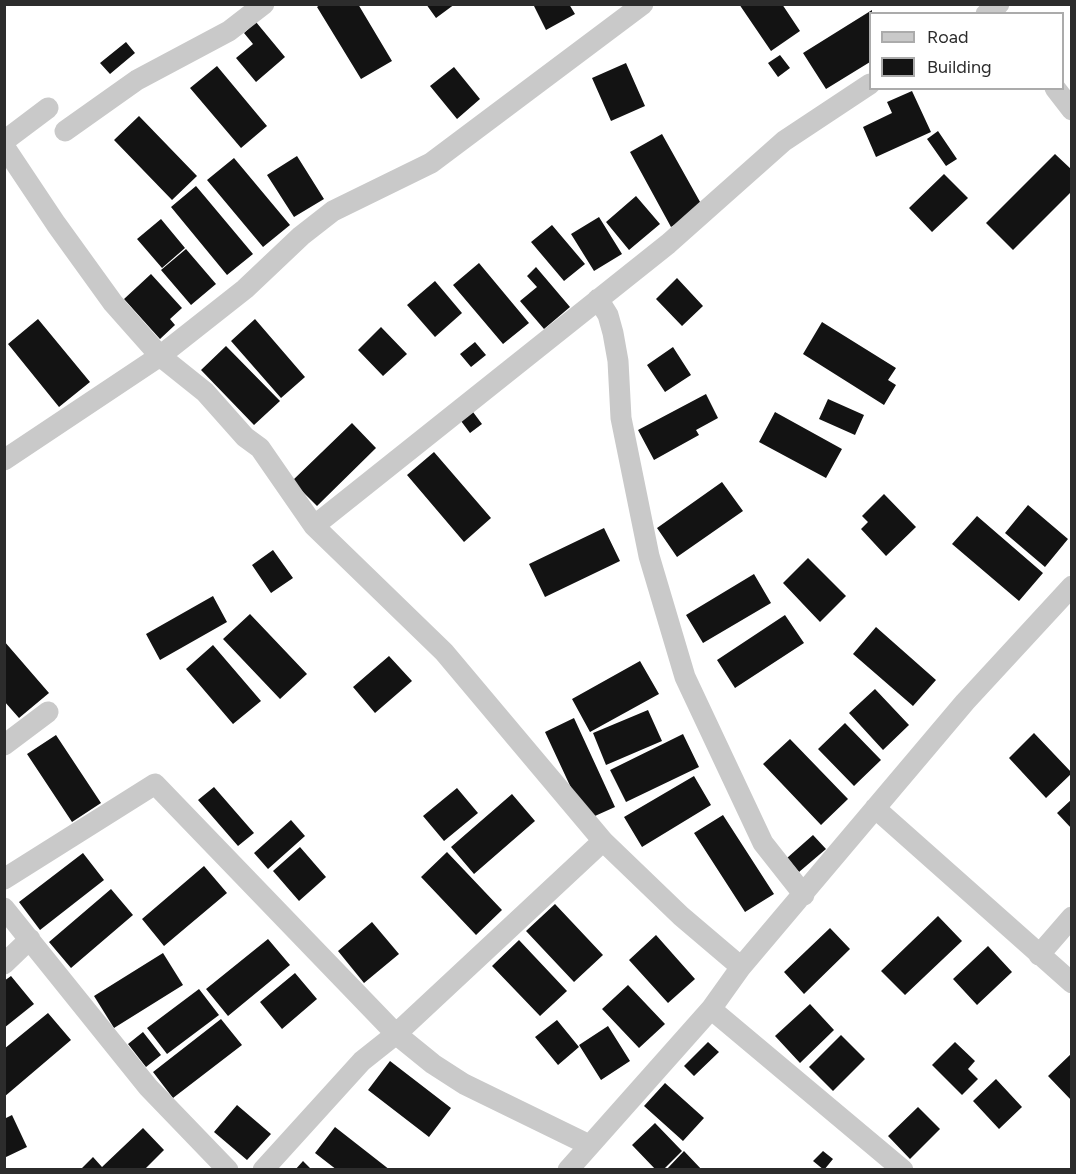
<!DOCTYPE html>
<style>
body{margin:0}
#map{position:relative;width:1076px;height:1174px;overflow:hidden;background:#fff;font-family:Figtree,sans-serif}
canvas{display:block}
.frame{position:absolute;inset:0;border:6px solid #2c2c2c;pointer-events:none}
.legend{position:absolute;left:869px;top:12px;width:195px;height:78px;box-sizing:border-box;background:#fff;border:2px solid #ababab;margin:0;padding:8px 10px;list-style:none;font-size:18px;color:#2c2c2c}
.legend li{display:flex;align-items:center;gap:12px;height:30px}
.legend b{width:30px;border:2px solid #ababab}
</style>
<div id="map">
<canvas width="1076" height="1174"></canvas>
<div class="frame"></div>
<ul class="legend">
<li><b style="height:8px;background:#c9c9c9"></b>Road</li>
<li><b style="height:16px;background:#131313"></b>Building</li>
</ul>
</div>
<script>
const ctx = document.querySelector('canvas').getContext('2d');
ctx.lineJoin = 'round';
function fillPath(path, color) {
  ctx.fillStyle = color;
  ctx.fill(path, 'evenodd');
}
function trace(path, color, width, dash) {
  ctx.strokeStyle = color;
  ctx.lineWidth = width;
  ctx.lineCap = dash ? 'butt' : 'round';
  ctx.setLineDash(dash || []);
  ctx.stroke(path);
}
fillPath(new Path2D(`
 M321,4H358L392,61L361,79L317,7Z
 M426,4H455L436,18Z
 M533,4H569L575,14L546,30Z
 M739,4H782L800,31L771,51Z
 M872,10L870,62L826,89L803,53Z
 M256,22L285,57L256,82L236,58L253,44L244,33Z
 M126,42L135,53L110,74L100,63Z
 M780,55L790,68L778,77L768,63Z
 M626,63L645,106L611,121L592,78Z
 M217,66L267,126L241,148L190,88Z
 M454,67L480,99L457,119L430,86Z
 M912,91L931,132L876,157L863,127L892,113L887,102Z
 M139,116L197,176L172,200L114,140Z
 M938,131L957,159L946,166L927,139Z
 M662,134L704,209L671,227L630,152Z
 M1055,154L1072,170V191L1013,250L986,223Z
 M297,156L324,199L294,217L267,175Z
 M234,158L290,225L263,247L207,180Z
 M944,174L968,198L932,232L909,208Z
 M196,186L253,254L227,275L171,207Z
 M636,196L660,224L629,250L606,222Z
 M599,217L622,254L594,271L571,234Z
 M161,219L185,248L162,268L137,239Z
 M552,225L585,264L564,281L531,242Z
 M186,249L216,284L191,305L161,270Z
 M479,263L529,323L503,344L453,285Z
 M536,267L570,307L544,329L520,301L537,287L527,276Z
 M151,274L182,308L170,319L175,325L160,339L124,299Z
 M677,278L703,306L682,326L656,299Z
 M435,281L462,313L435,337L407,305Z
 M38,319L90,382L59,407L8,344Z
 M255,319L305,377L281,398L231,341Z
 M822,322L896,368L888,380L896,385L884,405L803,354Z
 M381,327L407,354L383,376L358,350Z
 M475,342L486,355L471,367L460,354Z
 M226,346L280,401L254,425L201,370Z
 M673,347L691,375L665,392L647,365Z
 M706,394L718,418L696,430L699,435L654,460L638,430Z
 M828,399L864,415L855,435L819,419Z
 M473,412L482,424L470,433L461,421Z
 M775,412L842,449L826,478L759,442Z
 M352,423L376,448L317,506L292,481Z
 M434,452L491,518L464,542L407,475Z
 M722,482L743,511L677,557L657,528Z
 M884,494L916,527L886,556L861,529L868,522L862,516Z
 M1028,505L1068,539L1045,567L1005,533Z
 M977,516L1043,573L1019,601L952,544Z
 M604,528L620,561L545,597L529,564Z
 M273,550L293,578L271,593L252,565Z
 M808,558L846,596L820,622L783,583Z
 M754,574L771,603L703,643L686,615Z
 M213,596L227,622L160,660L146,634Z
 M250,614L307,674L280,699L223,639Z
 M785,615L804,643L735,688L717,660Z
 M876,627L936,680L913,706L853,654Z
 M4,641L49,693L19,718L4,701Z
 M213,645L261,701L233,724L186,669Z
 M389,656L412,681L375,713L353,687Z
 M640,661L659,694L590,732L572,699Z
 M875,689L909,725L883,750L849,713Z
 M648,710L662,741L606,765L593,733Z
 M574,718L615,807L586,820L545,732Z
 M845,723L881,760L854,786L818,749Z
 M1034,733L1072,773L1046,798L1009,758Z
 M683,734L699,767L626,802L610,770Z
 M56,735L101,803L72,822L27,754Z
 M790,739L848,799L821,825L763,764Z
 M694,776L711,805L642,847L624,817Z
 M214,787L254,833L238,846L198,800Z
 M457,788L478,813L444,841L423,816Z
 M512,794L535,821L474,874L451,847Z
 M1072,799V829L1057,813Z
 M723,815L774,894L745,912L694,833Z
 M291,820L305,836L268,869L254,853Z
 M813,835L826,849L799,872L787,858Z
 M300,847L326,877L299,901L273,871Z
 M447,852L502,910L476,935L421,877Z
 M83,853L104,880L40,930L19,902Z
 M204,866L227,893L164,946L142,919Z
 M111,889L133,915L71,968L49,942Z
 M555,904L603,955L574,982L526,931Z
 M938,916L962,941L905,995L881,971Z
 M372,922L399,954L364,983L338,951Z
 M830,928L850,949L804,994L784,972Z
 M656,935L695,979L668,1003L629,960Z
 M268,939L290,965L228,1016L206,989Z
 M519,940L567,991L540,1016L492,966Z
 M988,946L1012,972L977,1005L953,979Z
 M163,953L183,985L114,1028L94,996Z
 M295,973L317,999L282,1029L260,1002Z
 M11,976L34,1004L4,1028V981Z
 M628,985L665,1024L639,1048L602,1009Z
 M199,989L219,1015L167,1054L147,1028Z
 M810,1004L834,1030L800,1063L775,1036Z
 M48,1013L71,1040L4,1097V1049Z
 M221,1019L242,1045L173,1098L153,1072Z
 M557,1020L579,1047L558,1065L535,1037Z
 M608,1026L630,1061L601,1080L579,1045Z
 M143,1032L161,1055L146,1067L128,1044Z
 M841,1035L865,1059L833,1091L809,1067Z
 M708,1042L719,1052L694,1076L684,1066Z
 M955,1042L975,1061L968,1069L978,1079L962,1095L932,1065Z
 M1072,1053V1101L1048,1076Z
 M390,1061L451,1108L429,1137L368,1090Z
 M996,1079L1022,1107L999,1129L973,1101Z
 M665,1083L704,1118L683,1141L644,1106Z
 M237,1105L271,1134L247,1160L214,1132Z
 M918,1107L940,1129L910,1159L888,1136Z
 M12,1115L27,1147L4,1158V1119Z
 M655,1123L682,1151L663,1170H656L632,1145Z
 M335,1127L390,1170H337L315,1153Z
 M143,1128L164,1150L144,1170H80L93,1157L102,1167Z
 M684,1151L702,1170H666Z
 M823,1151L833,1159L824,1170L813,1161Z
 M303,1161L312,1170H295Z`), '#131313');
trace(new Path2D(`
 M986,14L999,4
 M1055,88L1072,110
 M65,131L137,80L229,31L264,4
 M4,141L48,108
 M4,146L56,224L113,303L160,356L205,392L245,437L260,448L314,526L444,652L603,841L681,916L741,967
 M598,299L608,315L613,333L618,361L621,418L649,556L685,677L763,843L804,895
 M4,460L160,356L245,289L301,236L333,211L431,163L643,4
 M314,526L668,244L784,141L870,84
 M4,745L48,712
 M875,808L1072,983
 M4,879L155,784L396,1034L603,841
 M4,908L148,1087L228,1170
 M1039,955L1072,917
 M4,964L30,939
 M711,1009L903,1170
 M263,1170L362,1061L396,1034L433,1064L464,1084L589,1145
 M568,1170L711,1009L741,967L965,702L1072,586`), '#c9c9c9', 21);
</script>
